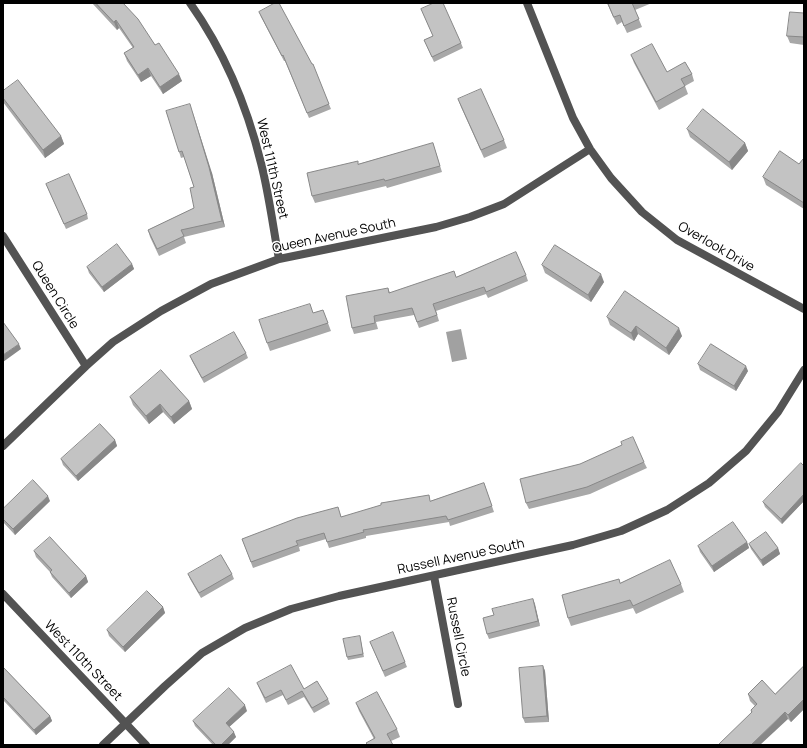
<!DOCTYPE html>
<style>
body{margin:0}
#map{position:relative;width:807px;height:748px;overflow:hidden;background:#fff;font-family:Manrope,sans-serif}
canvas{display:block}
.frame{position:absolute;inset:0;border:4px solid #000;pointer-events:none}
</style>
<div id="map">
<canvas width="807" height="748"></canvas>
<div class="frame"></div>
</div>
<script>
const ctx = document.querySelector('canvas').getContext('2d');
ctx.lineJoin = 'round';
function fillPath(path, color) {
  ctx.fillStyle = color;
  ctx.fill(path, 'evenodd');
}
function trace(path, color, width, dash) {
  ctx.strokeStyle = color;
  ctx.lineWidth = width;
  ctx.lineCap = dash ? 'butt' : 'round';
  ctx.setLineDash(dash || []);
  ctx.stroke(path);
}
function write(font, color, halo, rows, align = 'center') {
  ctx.font = font + ' Manrope,sans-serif';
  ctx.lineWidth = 3;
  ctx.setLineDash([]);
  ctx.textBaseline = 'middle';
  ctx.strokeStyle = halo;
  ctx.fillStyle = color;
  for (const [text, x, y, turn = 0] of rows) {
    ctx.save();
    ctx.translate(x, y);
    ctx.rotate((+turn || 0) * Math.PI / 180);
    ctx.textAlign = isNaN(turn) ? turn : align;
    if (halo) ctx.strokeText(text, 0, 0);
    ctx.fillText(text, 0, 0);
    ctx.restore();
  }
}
fillPath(new Path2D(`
 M461,329L467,359L452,362L446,332Z`), '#a1a1a1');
trace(new Path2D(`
 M190,3C224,51 247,106 261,163C269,194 273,227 279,259
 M527,3L573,118L590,149L611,178L642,212L677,240L804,309
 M3,236L86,366
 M3,446L86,366L113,342L161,311L211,284L279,259L436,227L470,217L504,204L590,149
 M434,576L458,704
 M3,594L146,745
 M103,745L165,686L202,653L245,628L291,609L339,596L573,545L621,531L667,510L709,483L746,451L778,412L804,370`), '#535353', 8);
fillPath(new Path2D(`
 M92,3H123L155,45L182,81L163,94L151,76L141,82L127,61L124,53L133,48L119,28L117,30Z
 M607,3H652L635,10L642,27L627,33L622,22L617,25Z
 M421,9L461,43L463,48L434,62L424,40L433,36Z
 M259,12L312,64L331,109L309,118L285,61H284L261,17Z
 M804,13V45L790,43L787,36Z
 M631,55L667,72L692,74L694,81L685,86L688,94L659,110L634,63Z
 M3,91L61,136L64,144L45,158L3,102Z
 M458,99L504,140L507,148L484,158L461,107Z
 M166,111L212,173L225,227L184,237L186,243L159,256L150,237L148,230L194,208V187L184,157L181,158Z
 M687,129L745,143L748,151L732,170L690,137Z
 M433,143L442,172L387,188L386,186L315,203L312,196L359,164Z
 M804,160V209L766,185L763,177L799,164Z
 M46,184L87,214L88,219L66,229Z
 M132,264L134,269L104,292L89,273L87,267Z
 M542,265L604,282L591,302L545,273Z
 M526,275L528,281L488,298L486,294L436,311L439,321L419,328L414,315L376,322L378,329L354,334L352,328L388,288L390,293L456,277Z
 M323,310L331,331L270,351L267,343L313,313Z
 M607,317L682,336L669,355L638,334L634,341L610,325Z
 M246,353L248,358L204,383L192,361L190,356Z
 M698,364L748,371L736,391L700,370Z
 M130,397L189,401L192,409L174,424L163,412L149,424L133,405Z
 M115,440L117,446L78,481L63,465L61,459Z
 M644,462L647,468L590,494L529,509L526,503Z
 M804,466V501L782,524L765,507L763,502Z
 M484,483L494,512L450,526L449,522L366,536V538L329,548L326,539L299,547L300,551L253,568L242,539L340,513L341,517L431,501Z
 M50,501L15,535L3,522V509Z
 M747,542L749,548L714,572L700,552L698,546Z
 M749,544L778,548L780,554L763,566L751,549Z
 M34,551L86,576L88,582L71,598L52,577L50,572L36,557Z
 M188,574H232L234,579L201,598L190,579Z
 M620,583L681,584L684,592L636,614L633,608L571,626L568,618Z
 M533,599L540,626L489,639L487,634L494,615Z
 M163,607L165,613L125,652L109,636L107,630Z
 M360,636L364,657L348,660L347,657Z
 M370,642L405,662L407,667L385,677Z
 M543,666L545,671L549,722L525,723L523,718Z
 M804,666V709L791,722L788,719L751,712V710L755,706L750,701L748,694H775Z
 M3,667L50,716L52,721L36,735L3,700Z
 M257,683L304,689L328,699L330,704L314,713L304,697L288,705L283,695L266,703L259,688Z
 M356,703L397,729L400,737L391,741L393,745H367L366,743L374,739L359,711Z
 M247,711L229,727L236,737L228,745H213L195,726L193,721Z`), '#a8a8a8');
fillPath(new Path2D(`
 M116,20L119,28L117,30L114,22Z
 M148,68L151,76L141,82L138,75Z
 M179,74L182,81L163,94L160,87Z
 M192,110L212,173L225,227L222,221Z
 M61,136L64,144L45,158L43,150Z
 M745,143L748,151L732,170L729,162Z
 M132,264L134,269L104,292L102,287Z
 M601,274L604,282L591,302L588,295Z
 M636,326L638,334L634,341L631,333Z
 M679,328L682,336L669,355L666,348Z
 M19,344L21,349L3,362V355Z
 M746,366L748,371L736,391L734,386Z
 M189,401L192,409L174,424L171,417Z
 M160,404L163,412L149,424L146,416Z
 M115,440L117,446L78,481L76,476Z
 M804,494V501L782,524L781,519Z
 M48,496L50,501L15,535L13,529Z
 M747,542L749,548L714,572L712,566Z
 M778,548L780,554L763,566L761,560Z
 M86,576L88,582L71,598L69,593Z
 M533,599L535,604L540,626L538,621Z
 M163,607L165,613L125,652L123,647Z
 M543,666L545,671L549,722L547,716Z
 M804,699V709L791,722L788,715Z
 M245,705L247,711L228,728L226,723Z
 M785,712L788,719L760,745H751Z
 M50,716L52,721L36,735L34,730Z
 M234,732L236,737L228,745H221Z`), '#888');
const building = new Path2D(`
 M96,3H123L138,19L155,45L159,43L179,74L160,87L148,68L138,75L124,53L134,47L116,20L114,22Z
 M275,3H279L312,64H313L329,104L307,113L283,55L282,56L259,12Z
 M434,3H443L461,43L432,57L424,40L433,36L421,9Z
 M608,3H632L639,19L624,26L620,15L614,17Z
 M790,12L804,13V37L787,36Z
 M652,44L667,72L685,62L692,74L681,79L685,86L656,102L631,55Z
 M18,80L61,136L43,150L3,98V91Z
 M481,89L504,140L481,150L458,99Z
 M190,104L209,167L222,221L181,230L184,236L157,249L148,230L194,208L190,188L194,187L182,151L179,152L166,111Z
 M703,109L745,143L729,162L687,129Z
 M433,143L440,166L385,181L384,179L312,196L307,173L358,161V164Z
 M780,151L799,164L803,159L804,160V203L763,177Z
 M69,174L87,214L64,224L46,184Z
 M117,244L132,264L102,287L87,267Z
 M555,245L601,274L588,295L542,265Z
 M516,252L526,275L486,292L484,287L433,304L437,315L417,322L412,308L374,316L375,323L352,328L346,296L388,288L389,293L454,271L456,277Z
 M625,291L679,328L666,348L636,326L631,333L607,317Z
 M310,304L313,313L323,310L328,323L267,343L259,320Z
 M3,322L19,344L3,355Z
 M234,332L246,353L202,378L190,356Z
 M711,344L746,366L734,386L698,364Z
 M161,370L189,401L171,417L160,404L146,416L130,397Z
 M100,424L115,440L76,476L61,459Z
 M633,437L644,462L587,487L526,503L520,479L580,464L622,445L621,442Z
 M801,463L804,466V494L781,519L763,502Z
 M33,480L48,496L13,529L3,519V509Z
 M484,483L492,506L448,520L446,516L363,530L364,532L327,542L324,533L296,541L298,545L251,562L242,539L297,518L338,507L341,517L381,505V503L429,495L430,501Z
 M733,522L747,542L712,566L698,546Z
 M766,532L778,548L761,560L749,544Z
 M50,537L86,576L69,593L50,572L52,570L34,551Z
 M221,555L232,574L199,593L188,574Z
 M670,560L681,584L633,606L630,600L568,618L562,595L619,579L620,583Z
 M147,591L163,607L123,647L107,630Z
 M533,599L538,621L487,634L483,618L494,615L492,609Z
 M393,632L405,662L383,671L370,642Z
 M360,636L363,654L347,657L343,639Z
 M291,665L304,689L317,681L328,699L312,708L302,691L286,700L281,690L265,698L257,683Z
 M543,666L547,716L523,718L519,668Z
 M804,666V699L788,715L785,712L751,745H718L752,712L751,710L757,704L748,694L762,680L775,694Z
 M3,667L50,716L34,730L3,697Z
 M229,688L245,705L226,723L234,732L221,745H216L193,721Z
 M377,692L397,729L387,734L393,745H368L366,743L375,738L356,703Z`);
fillPath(building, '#c3c3c3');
trace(building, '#888', 1);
write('13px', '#000', '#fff', [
 ["West 111th Street",272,169,77],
 ["Queen Avenue South",334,236,-12],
 ["Overlook Drive",716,247,30],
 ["Queen Circle",55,295,58],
 ["Russell Avenue South",461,557,-12],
 ["Russell Circle",458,637,79],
 ["West 110th Street",83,661,46]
]);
</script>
